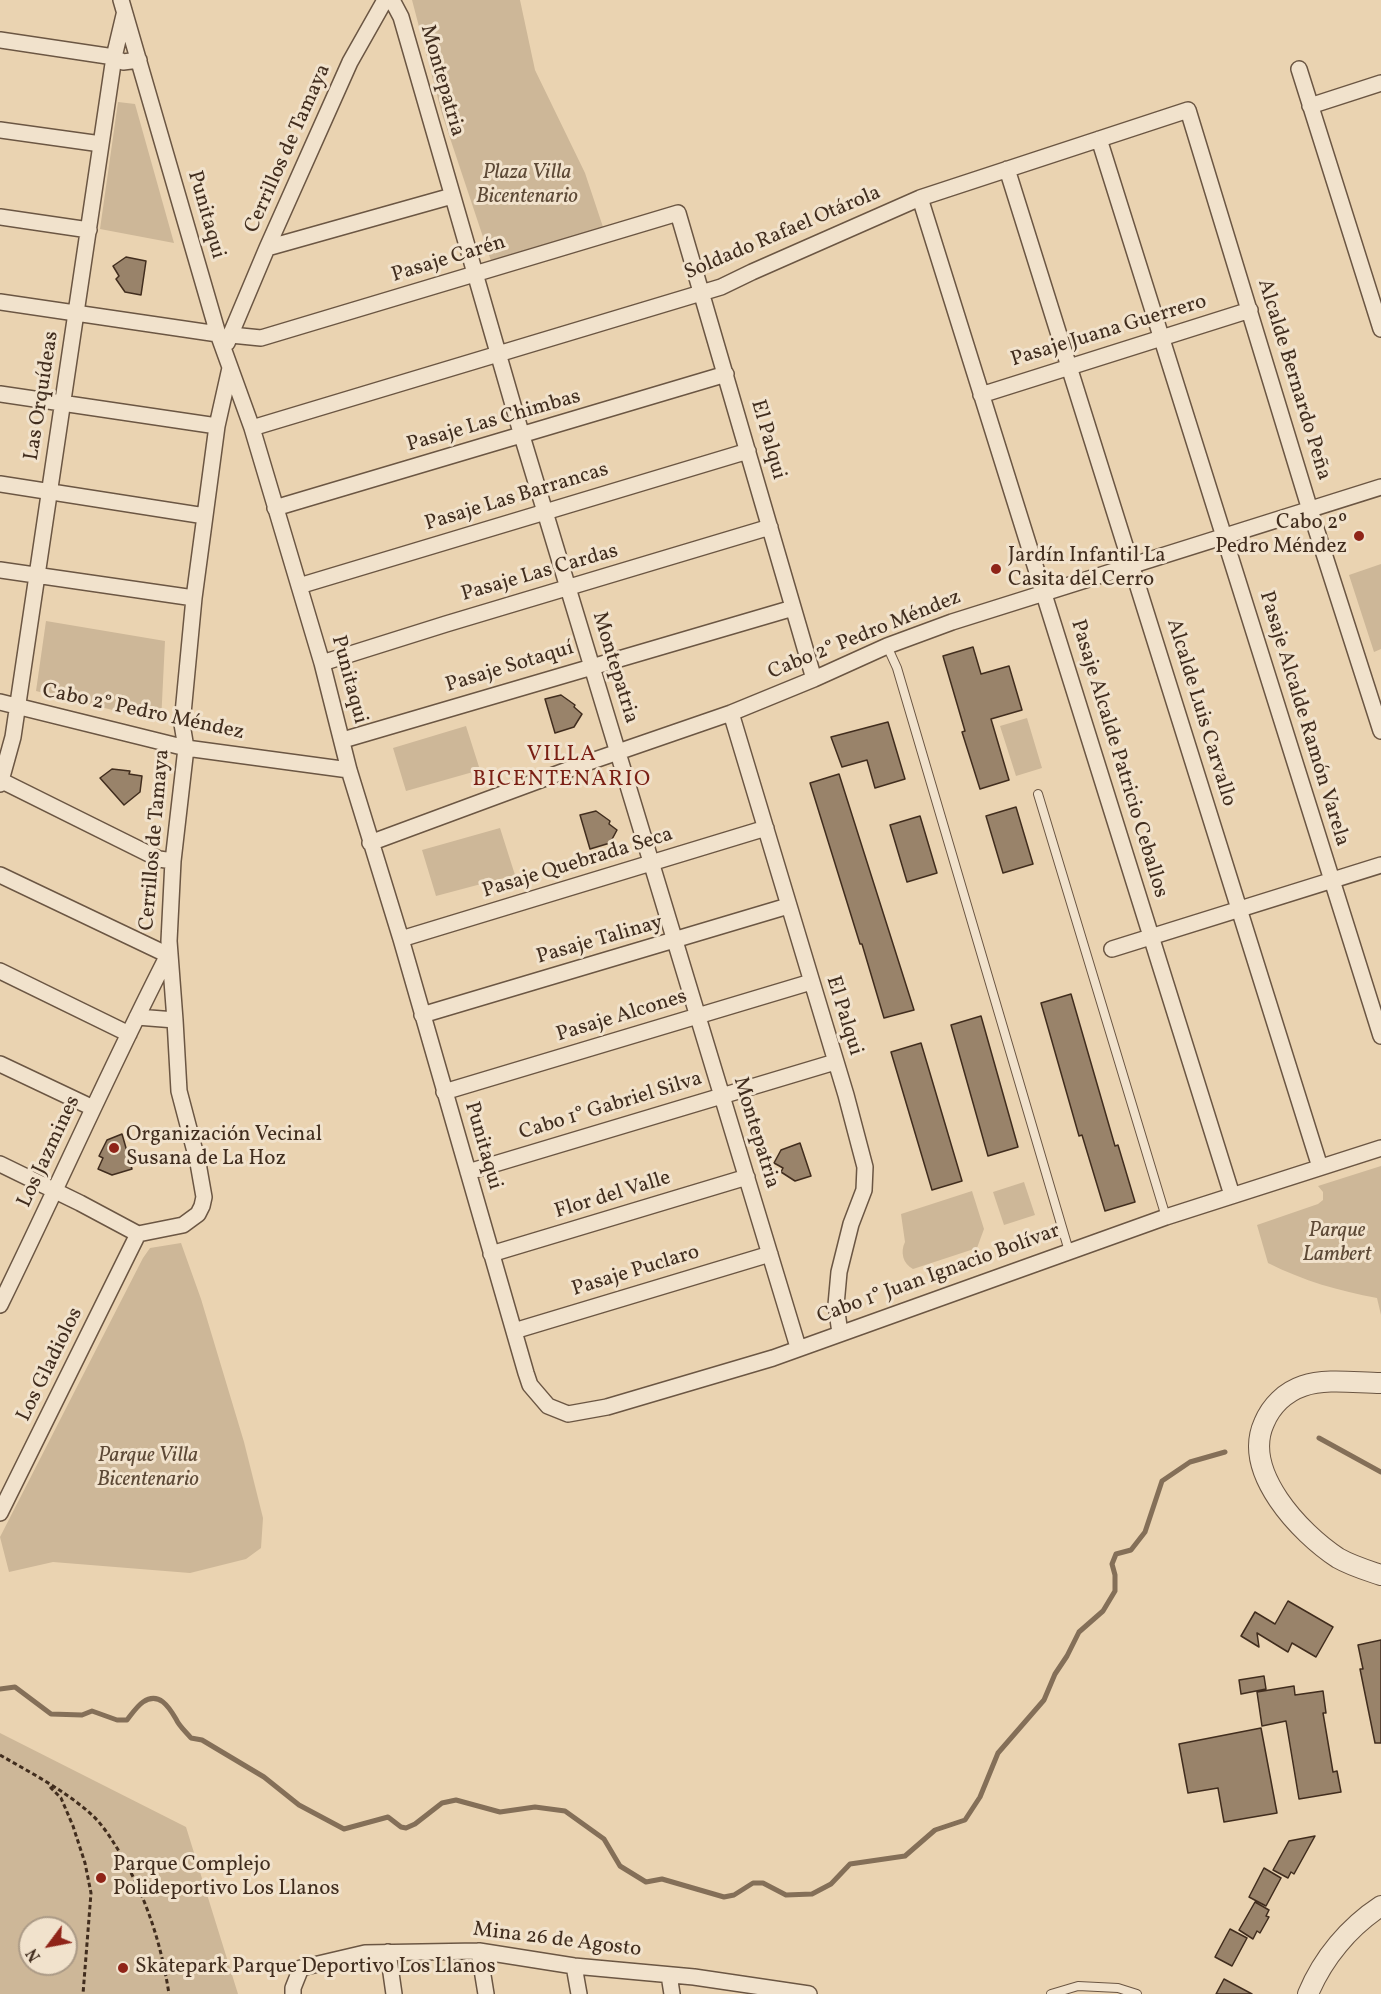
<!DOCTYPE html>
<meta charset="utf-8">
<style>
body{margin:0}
#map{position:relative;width:1381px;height:1994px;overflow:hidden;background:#ead3b1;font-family:Vollkorn,serif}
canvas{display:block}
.north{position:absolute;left:18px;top:1916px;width:60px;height:60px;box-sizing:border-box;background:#f1e2cc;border:2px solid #ab9a86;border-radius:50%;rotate:238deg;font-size:16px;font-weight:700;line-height:24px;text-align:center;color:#412d1e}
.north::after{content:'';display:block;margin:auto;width:21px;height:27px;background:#8f2418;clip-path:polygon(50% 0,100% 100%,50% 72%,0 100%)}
</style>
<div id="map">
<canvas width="1381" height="1994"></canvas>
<div class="north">N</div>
</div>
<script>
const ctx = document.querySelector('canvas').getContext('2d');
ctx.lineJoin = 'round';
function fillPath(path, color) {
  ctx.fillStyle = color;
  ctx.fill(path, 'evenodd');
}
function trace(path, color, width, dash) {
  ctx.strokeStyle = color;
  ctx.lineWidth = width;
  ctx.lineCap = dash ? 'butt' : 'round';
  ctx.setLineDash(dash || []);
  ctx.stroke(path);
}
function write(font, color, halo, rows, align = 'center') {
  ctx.font = font + ' Vollkorn,serif';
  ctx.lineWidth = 6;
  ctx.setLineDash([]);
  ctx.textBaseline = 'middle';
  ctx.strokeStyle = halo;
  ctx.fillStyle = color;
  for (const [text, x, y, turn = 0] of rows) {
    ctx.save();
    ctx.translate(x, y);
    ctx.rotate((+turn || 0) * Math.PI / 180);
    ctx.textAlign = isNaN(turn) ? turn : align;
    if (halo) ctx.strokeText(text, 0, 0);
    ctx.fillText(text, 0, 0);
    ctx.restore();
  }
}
fillPath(new Path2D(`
 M412,0H520L535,70L585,173L603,227L491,261L442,114Z
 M118,102L135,104L174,243L100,229Z
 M1381,564V649L1374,652L1349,575Z
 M46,621L165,641L161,722L36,691Z
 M1027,718L1042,768L1016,776L1000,726Z
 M466,726L480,770L406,791L393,748Z
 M500,828L515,875L436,896L422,850Z
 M1381,1166V1315L1377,1298C1339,1291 1304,1281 1268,1263L1257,1225L1318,1204L1323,1200V1192L1318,1186Z
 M1024,1182L1035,1215L1004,1225L993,1192Z
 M972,1191L984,1229L977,1248L913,1269C903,1264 900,1252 905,1242L901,1214Z
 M181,1243L201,1299L244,1442L263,1518L261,1548L246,1559L190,1573L53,1562L9,1572L0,1537L143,1258L150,1248Z
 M0,1733L186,1827L238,1994H0ZM30,1928H66V1964H30Z`), '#cdb798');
trace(new Path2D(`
 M1319,1438L1381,1472
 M0,1689L15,1687L51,1714L82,1715L92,1711L117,1720H127C131,1715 137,1706 143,1702C159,1691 169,1707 176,1719C179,1726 186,1732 191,1738L202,1740L264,1777L299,1805L344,1829L388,1817L401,1827L406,1828L415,1824L442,1803L456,1800L500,1812L535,1807L565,1811L604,1839L620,1866L646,1882L662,1879L724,1897L734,1895L753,1883H763L786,1895L812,1894L831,1884L850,1864L905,1856L935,1830L965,1820L980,1797L998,1753L1044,1700L1055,1674L1067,1656L1079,1632L1103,1611L1115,1591V1575L1112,1564L1116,1554L1131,1550L1145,1532L1162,1481L1190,1462L1225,1452`), '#846f58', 5);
const building = new Path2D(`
 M126,257L146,261L141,295L125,292L116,279L119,276L113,266Z
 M973,647L981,674L1009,666L1022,710L991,719L1009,780L980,789L962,732L965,731L943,656Z
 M561,695L575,705L574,707L582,714L574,727L555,733L545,699Z
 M888,722L905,779L875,788L867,760L842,767L831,737Z
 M112,769L130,771L129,774L142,776L140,792L124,805L100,778Z
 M839,774L914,1010L884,1018L862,944H860L810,783Z
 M1016,807L1033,864L1003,873L986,816Z
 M596,811L610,821L609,824L617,830L610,843L590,849L580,815Z
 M920,816L937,873L907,882L890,825Z
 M1071,994L1115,1146L1118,1145L1135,1202L1105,1211L1082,1135L1079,1136L1041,1003Z
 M981,1016L1018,1147L988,1156L951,1025Z
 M921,1043L962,1181L932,1190L891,1052Z
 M122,1134L132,1169L112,1175L98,1169L103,1158L99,1156L107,1140Z
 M800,1143L811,1176L795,1181L781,1172L783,1168L774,1163L781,1150Z
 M1288,1601L1333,1627L1316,1657L1292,1643L1288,1652L1257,1633L1259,1647L1241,1636L1255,1612L1275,1624Z
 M1381,1640V1743H1375L1360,1669H1363L1358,1645Z
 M1264,1676L1266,1689L1241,1694L1239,1680Z
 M1294,1686L1295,1695L1323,1691L1326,1713H1323L1333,1772L1337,1771L1341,1792L1299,1799L1286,1721L1262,1726L1257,1692Z
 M1261,1728L1277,1813L1224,1822L1218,1788L1188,1793L1179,1744Z
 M1315,1836L1294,1874L1291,1872L1288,1878L1273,1870L1289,1841Z
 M1264,1868L1281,1878L1266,1906L1249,1897Z
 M1255,1902L1269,1910L1266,1916L1269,1917L1260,1933L1257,1931L1253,1939L1239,1930Z
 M1230,1929L1247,1938L1232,1966L1215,1957Z
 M1224,1979L1252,1994H1216Z`);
fillPath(building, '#99836a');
trace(building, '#412d1e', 1.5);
const service = new Path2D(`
 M887,646L897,668L1069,1251
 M1038,794L1166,1217
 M1051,1994L1078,1986L1118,1988L1137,1994`);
const minor = new Path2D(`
 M121,0L218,334L252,428L322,663L349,770L401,939L526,1373L530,1385L548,1406L568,1414L607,1407L773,1358L1166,1217L1381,1148
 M392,0L401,17L522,436L798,1347
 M0,40L114,57L123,62L139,60
 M1299,69L1381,329
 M1310,106L1381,83
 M0,130L101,144
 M1099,139L1381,1036
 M1007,169L1320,1167
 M920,198L1232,1195
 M0,217L89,230
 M267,248L452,196
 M0,302L218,334
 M231,335L261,338L678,213L814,679
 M227,343L267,248L350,62L385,0
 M0,394L217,426
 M981,395L1250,310
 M252,428L721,287L752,272L920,198L1188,110L1310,510L1381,731
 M0,484L205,516
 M275,508L726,374
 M0,570L194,598
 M299,586L748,451
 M322,663L446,624L770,527
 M0,702L186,748L349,770
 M731,713L846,1095L865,1167L864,1190L851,1224L839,1272L836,1305L840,1333
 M343,740L793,608
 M0,780L159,859L173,861
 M0,784L13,737L114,57L124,15
 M370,843L589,762L731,713L814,679L887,646L952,622L1381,487
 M0,875L168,955
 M401,939L766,828
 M1112,949L1381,865
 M0,971L129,1034
 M422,1015L788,906
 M137,1017L175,1020
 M0,1064L93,1108
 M444,1092L811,982
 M0,1164L80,1203L138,1234
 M468,1172L835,1062
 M138,1234L183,1225L198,1214L202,1206L204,1197L198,1163L179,1091L175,1020L169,941L173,861L186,748L182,724L194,598L217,426L230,368
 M491,1254L747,1177
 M0,1305C57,1189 109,1070 168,955
 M514,1331L770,1254
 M0,1513L138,1234
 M479,1951L486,1994
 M388,1952L394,1994
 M574,1966L579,1994
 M669,1975L672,1994
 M293,1994V1988L301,1968L365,1953L479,1951L574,1966L694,1977L809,1994`);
const tertiary = new Path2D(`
 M1381,1383C1357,1383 1326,1378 1303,1386C1285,1392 1271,1406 1264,1423C1242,1472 1300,1533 1338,1558C1352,1566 1366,1570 1381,1575
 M1308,1994C1323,1958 1349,1927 1381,1906`);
trace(service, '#6b5643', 10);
trace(minor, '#6b5643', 18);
trace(tertiary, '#6b5643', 22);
trace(new Path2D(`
 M0,1755C31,1773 66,1791 92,1815C102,1824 110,1837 117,1848C145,1893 161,1942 169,1994
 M50,1787L61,1798L73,1826L85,1863L91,1893L83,1994`), '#412d1e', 3, [4.5, 3]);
trace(service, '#f1e2cc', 8);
trace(minor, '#f1e2cc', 15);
trace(tertiary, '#f1e2cc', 20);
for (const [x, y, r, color] of [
 [1359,536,6,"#8f2418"],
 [996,569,6,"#8f2418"],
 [114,1148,6,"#8f2418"],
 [101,1878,6,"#8f2418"],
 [123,1968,6,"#8f2418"]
]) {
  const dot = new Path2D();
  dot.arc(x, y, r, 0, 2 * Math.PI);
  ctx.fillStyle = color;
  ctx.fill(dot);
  trace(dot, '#f1e2cc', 2);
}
write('21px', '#412d1e', '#f1e2cc', [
 ["Montepatria",441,81,74],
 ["Cerrillos de Tamaya",289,149,-66],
 ["Punitaqui",205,215,74],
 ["Soldado Rafael Otárola",783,234,-23],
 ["Pasaje Carén",449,260,-17],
 ["Pasaje Juana Guerrero",1109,332,-17],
 ["Alcalde Bernardo Peña",1293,380,73],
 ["Las Orquídeas",43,396,-81],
 ["Pasaje Las Chimbas",494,422,-16],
 ["El Palqui",767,440,74],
 ["Pasaje Las Barrancas",517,498,-17],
 ["Pasaje Las Cardas",540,574,-16],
 ["Cabo 2° Pedro Méndez",865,636,-22],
 ["Pasaje Sotaquí",510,668,-17],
 ["Montepatria",614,668,73],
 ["Punitaqui",348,680,75],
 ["Cabo 2° Pedro Méndez",143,713,12],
 ["Alcalde Luis Carvallo",1200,713,73],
 ["Pasaje Alcalde Ramón Varela",1303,719,73],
 ["Pasaje Alcalde Patricio Ceballos",1118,759,73],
 ["Cerrillos de Tamaya",156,840,-85],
 ["Pasaje Quebrada Seca",578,864,-17],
 ["Pasaje Talinay",600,941,-16],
 ["El Palqui",843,1016,73],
 ["Pasaje Alcones",622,1017,-17],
 ["Cabo 1° Gabriel Silva",611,1107,-17],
 ["Montepatria",755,1133,73],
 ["Punitaqui",482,1146,74],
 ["Los Jazmines",50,1152,-65],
 ["Flor del Valle",613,1196,-17],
 ["Pasaje Puclaro",636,1272,-17],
 ["Cabo 1° Juan Ignacio Bolívar",939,1275,-20],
 ["Los Gladiolos",51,1365,-64],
 ["Mina 26 de Agosto",557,1941,7]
]);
write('italic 21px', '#5d4936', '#f1e2cc', [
 ["Plaza Villa",527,174],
 ["Bicentenario",527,198],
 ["Parque",1337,1232],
 ["Lambert",1337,1256],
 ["Parque Villa",148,1457],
 ["Bicentenario",148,1481]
]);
write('21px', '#412d1e', '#f1e2cc', [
 ["Cabo 2º",1347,524,"right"],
 ["Pedro Méndez",1347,548,"right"],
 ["Jardín Infantil La",1008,557],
 ["Casita del Cerro",1008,581],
 ["Organización Vecinal",126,1136],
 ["Susana de La Hoz",126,1160],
 ["Parque Complejo",113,1866],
 ["Polideportivo Los Llanos",113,1890],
 ["Skatepark Parque Deportivo Los Llanos",135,1968]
], 'left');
ctx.letterSpacing = '1.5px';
write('22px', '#7a1f14', '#f1e2cc', [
 ["VILLA",562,756],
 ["BICENTENARIO",562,781]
]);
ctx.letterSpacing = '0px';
</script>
